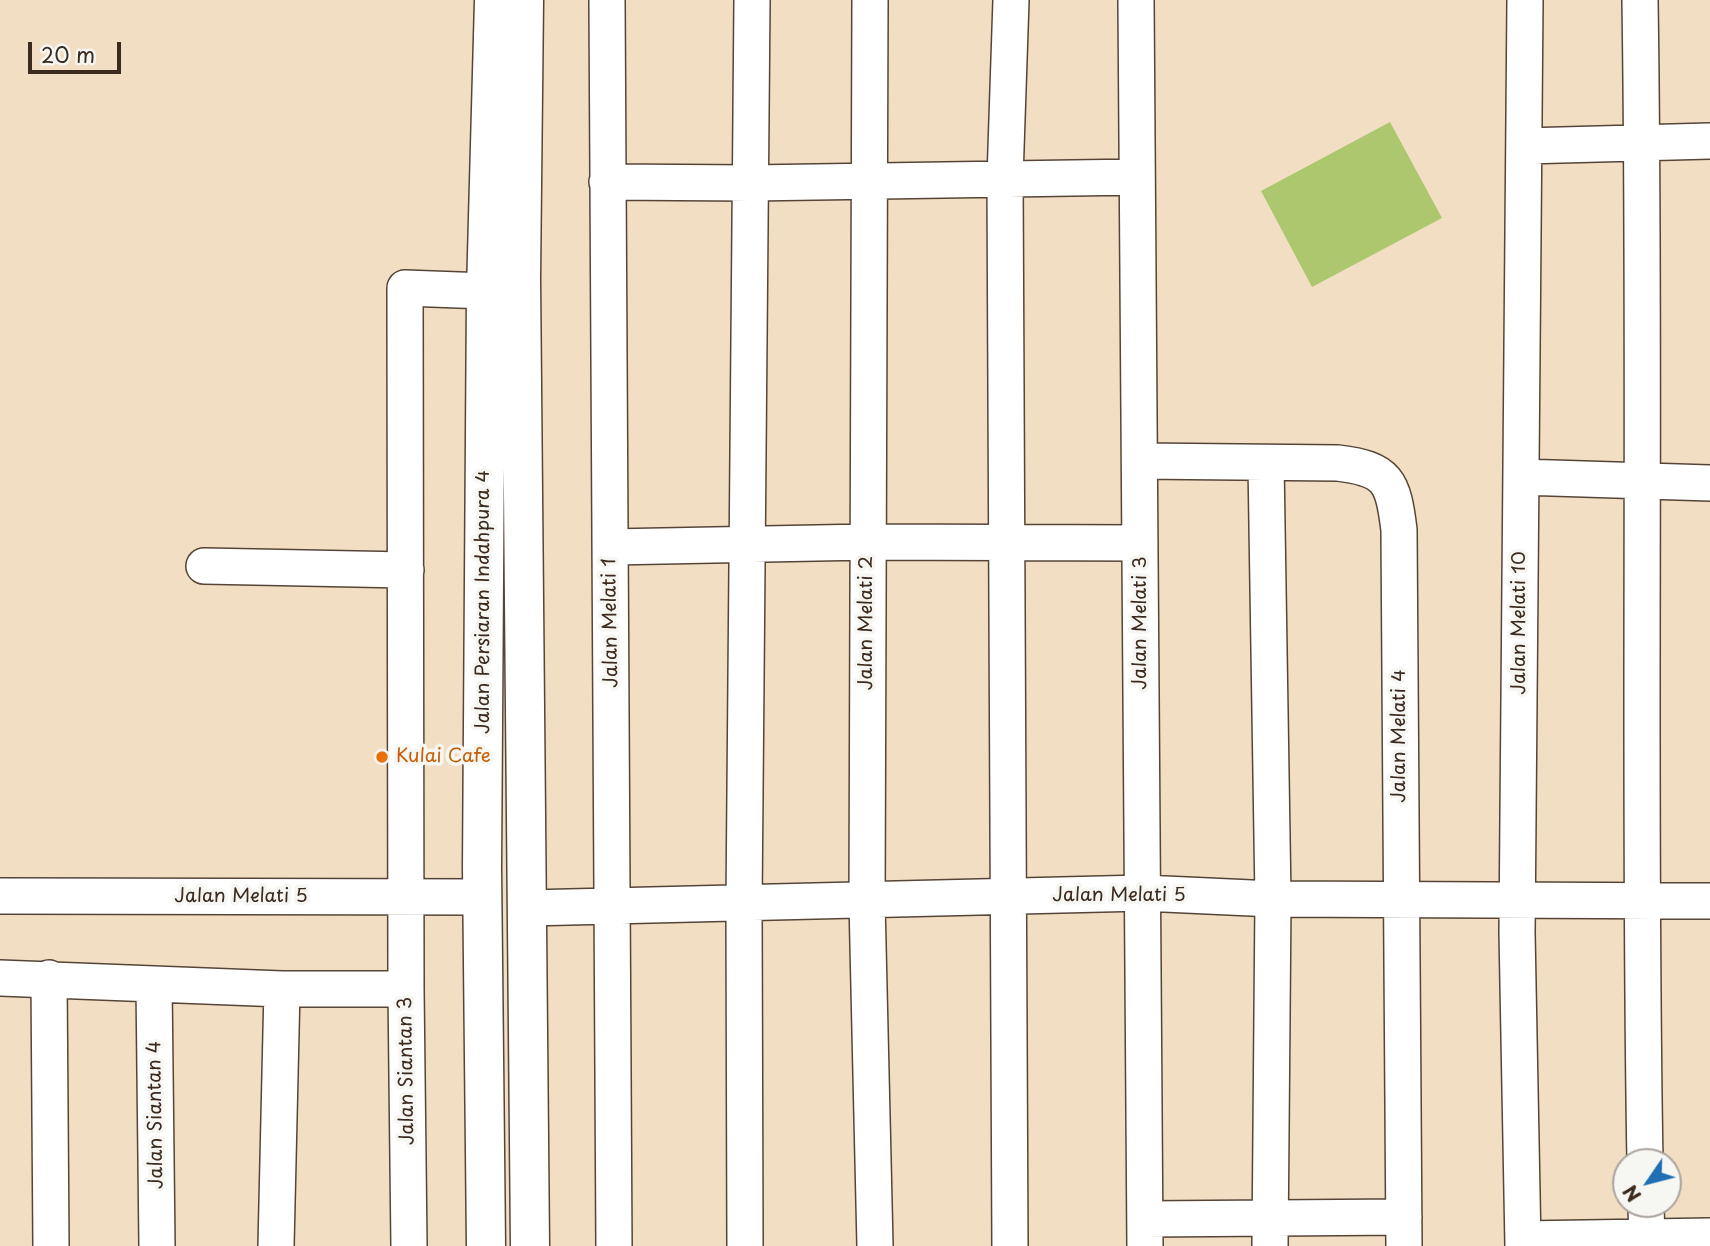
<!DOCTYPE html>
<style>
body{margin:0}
#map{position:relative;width:1710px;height:1246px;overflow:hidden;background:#f2dfc3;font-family:"Playpen Sans",sans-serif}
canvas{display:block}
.north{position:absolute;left:1612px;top:1148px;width:70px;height:70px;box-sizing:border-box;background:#f6f6f2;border:2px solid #aba49d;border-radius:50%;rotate:235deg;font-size:19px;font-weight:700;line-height:28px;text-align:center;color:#3b2a1e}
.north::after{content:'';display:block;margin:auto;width:24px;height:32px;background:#1f6fb2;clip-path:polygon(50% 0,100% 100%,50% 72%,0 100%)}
.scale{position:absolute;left:28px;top:42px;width:93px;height:32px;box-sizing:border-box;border:4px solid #3b2a1e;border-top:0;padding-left:9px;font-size:21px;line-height:24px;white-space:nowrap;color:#3b2a1e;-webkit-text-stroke:5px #f6f6f2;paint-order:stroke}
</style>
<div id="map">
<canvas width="1710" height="1246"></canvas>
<div class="north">N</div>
<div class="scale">20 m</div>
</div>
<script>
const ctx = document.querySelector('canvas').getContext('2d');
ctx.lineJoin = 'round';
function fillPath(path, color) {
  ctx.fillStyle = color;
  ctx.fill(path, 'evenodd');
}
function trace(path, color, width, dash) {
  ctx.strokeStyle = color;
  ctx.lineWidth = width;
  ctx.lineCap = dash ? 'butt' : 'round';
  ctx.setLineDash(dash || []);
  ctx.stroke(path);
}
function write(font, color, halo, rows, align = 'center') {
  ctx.font = font + ' "Playpen Sans",sans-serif';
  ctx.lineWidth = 7;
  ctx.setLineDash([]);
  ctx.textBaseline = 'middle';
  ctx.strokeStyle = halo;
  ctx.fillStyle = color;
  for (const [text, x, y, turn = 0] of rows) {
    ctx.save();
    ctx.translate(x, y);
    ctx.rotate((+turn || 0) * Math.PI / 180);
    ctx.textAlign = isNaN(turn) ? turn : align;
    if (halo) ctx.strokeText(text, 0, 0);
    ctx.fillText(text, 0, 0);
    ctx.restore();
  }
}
fillPath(new Path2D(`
 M1390,122L1442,218L1312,287L1261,191Z`), '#acc76e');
const minor = new Path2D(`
 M607,0L614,1246
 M870,0L867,902L875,1246
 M1136,0L1145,1246
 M1640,0C1646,387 1638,775 1645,1162
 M1524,146L1710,141
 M607,182L751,183L1137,177
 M1140,461L1338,463C1388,469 1393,481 1399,530L1404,1246
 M1266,463L1273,899L1270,1246
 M1521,477L1710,483
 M611,547L868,542L1140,543
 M204,566L406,570
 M0,896L482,897
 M528,908L1143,893L1273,899L1710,901
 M0,978L282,989H406
 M49,978L51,1246
 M154,984L157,1246
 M1646,1204L1647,1246
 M1146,1219L1404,1217
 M1523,1239L1710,1236
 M276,1246L282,989
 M409,1246L406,989L405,288L486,291
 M745,1246L744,904L752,0
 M1010,1246L1005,178L1011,0
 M1523,1246L1517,932L1525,0`);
const major = new Path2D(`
 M524,0L521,278L530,1246
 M486,1246L482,867L486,291L494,0`);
trace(minor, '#564537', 38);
trace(major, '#564537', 41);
trace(minor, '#fff', 35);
trace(major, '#fff', 38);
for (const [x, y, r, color] of [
 [382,757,7,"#e8710a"]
]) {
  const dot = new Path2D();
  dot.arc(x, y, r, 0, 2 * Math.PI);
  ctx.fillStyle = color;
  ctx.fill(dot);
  trace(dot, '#f6f6f2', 2.5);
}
write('19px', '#3b2a1e', '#f6f6f2', [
 ["Jalan Persiaran Indahpura 4",484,602,-90],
 ["Jalan Melati 1",611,623,-91],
 ["Jalan Melati 2",867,623,-90],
 ["Jalan Melati 3",1141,623,-90],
 ["Jalan Melati 10",1520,623,-90],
 ["Jalan Melati 4",1400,736,-90],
 ["Jalan Melati 5",1119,896],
 ["Jalan Melati 5",241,897],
 ["Jalan Siantan 3",407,1071,-91],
 ["Jalan Siantan 4",156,1115,-91]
]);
write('19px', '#c56008', '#f6f6f2', [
 ["Kulai Cafe",396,757]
], 'left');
</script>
